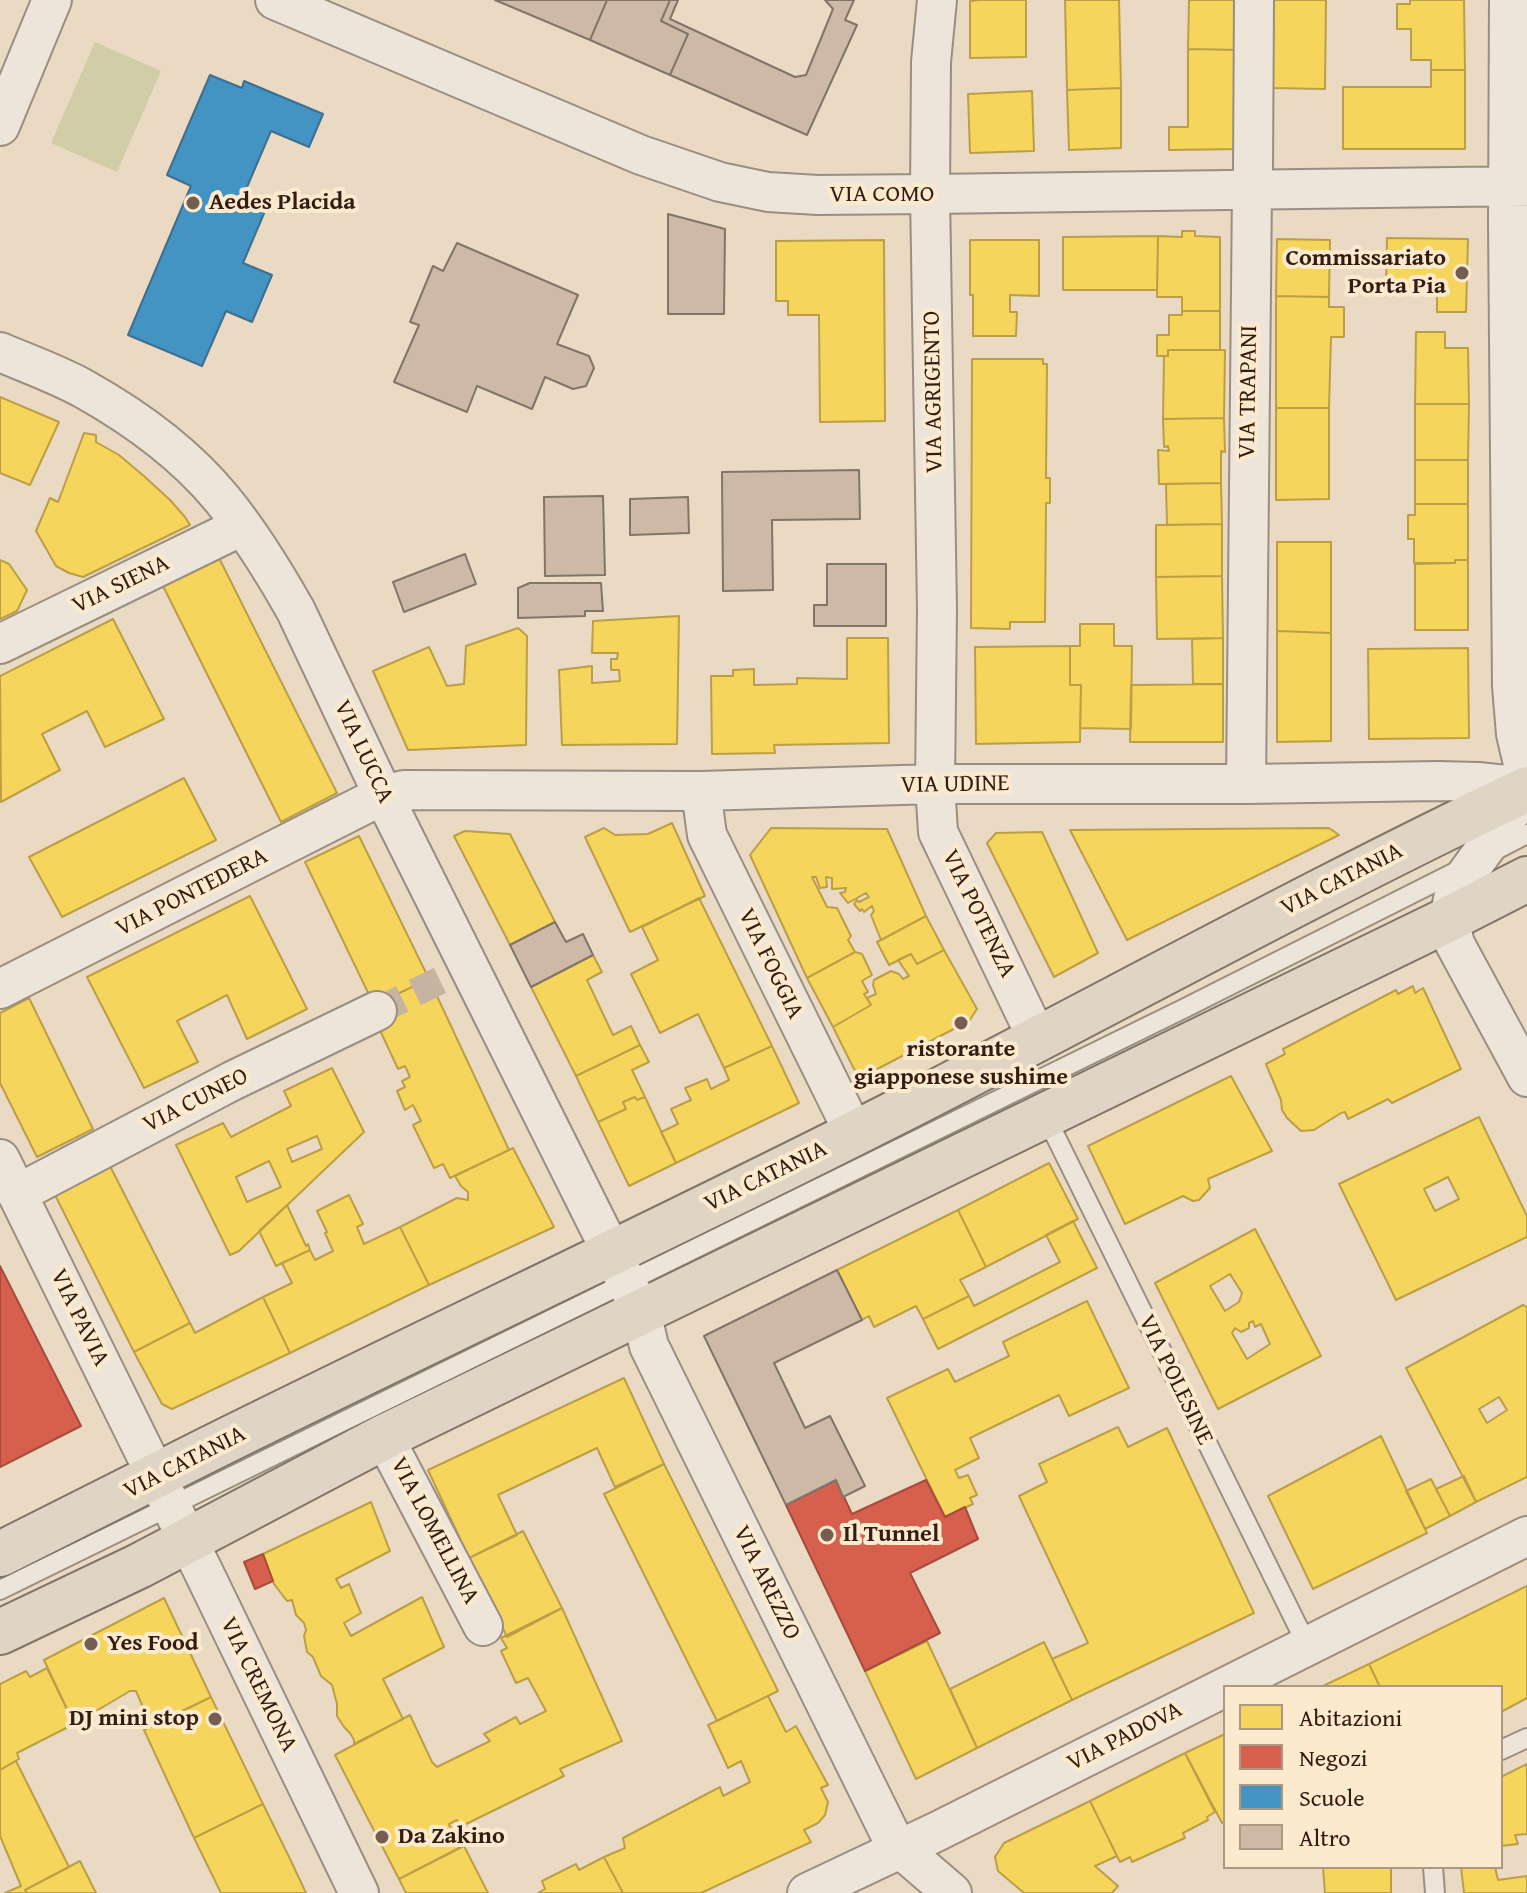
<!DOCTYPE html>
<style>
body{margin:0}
#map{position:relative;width:1527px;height:1893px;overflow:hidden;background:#ebdac3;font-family:"Gentium Book Plus",serif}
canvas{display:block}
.legend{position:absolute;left:1223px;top:1685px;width:280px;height:184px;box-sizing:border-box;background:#fceace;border:2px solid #ac9883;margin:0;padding:10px 14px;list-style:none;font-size:24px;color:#351c13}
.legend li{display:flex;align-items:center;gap:16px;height:40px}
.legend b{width:40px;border:2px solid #ac9883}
</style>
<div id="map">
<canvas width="1527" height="1893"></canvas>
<ul class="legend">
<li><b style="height:22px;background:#f6d55c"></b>Abitazioni</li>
<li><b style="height:22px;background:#d6604d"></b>Negozi</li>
<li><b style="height:22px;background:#4393c3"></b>Scuole</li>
<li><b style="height:22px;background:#ceb9a7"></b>Altro</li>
</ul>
</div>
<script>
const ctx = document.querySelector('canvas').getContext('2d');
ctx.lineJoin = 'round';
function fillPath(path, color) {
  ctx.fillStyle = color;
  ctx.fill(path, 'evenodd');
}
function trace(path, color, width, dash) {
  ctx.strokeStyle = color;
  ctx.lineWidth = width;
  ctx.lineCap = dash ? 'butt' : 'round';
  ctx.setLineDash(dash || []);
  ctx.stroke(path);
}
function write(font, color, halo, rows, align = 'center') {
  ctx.font = font + ' "Gentium Book Plus",serif';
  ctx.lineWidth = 8;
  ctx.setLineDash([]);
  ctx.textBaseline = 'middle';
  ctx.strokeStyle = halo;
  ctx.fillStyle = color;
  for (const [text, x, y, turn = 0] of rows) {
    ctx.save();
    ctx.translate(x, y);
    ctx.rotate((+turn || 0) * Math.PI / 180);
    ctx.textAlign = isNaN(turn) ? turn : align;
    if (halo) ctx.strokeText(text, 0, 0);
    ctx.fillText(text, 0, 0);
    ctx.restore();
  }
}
fillPath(new Path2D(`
 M95,42L161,71L117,172L51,143Z`), '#d0cda7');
const homes = new Path2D(`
 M979,0H1026V57L970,58V1Z
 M1065,0H1119L1121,88L1067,90Z
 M1189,0H1241L1240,50L1188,49Z
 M1274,0H1326L1325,89L1272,88Z
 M1410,0H1464L1465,70H1431V60H1411V29H1397V4H1410Z
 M1188,49L1240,50L1242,149L1169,150V127H1188Z
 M1431,70H1465V149H1343V87H1431Z
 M1121,88V148L1069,150L1067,90Z
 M1032,91L1034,151L970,153L968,94Z
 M1182,231H1195V236L1220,237V311H1182V297H1157L1158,236L1182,237Z
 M1158,236L1157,290H1063V237Z
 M1387,238L1468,239L1466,312H1437V293L1386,292Z
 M1277,239L1330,240L1329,297L1276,296Z
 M884,240L885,421L820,422L819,315H788V301H776V241Z
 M970,240H1039V296L1010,295V312H1017L1016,336H973V295H970Z
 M1276,296L1329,297V307H1344V337H1331L1329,408H1276Z
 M1182,311H1220V350H1168V356H1157V335H1169V315H1182Z
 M1416,332H1445V348H1468L1469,404H1415Z
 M1168,350H1225L1224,418L1163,419L1164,356H1168Z
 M972,359H1043V364H1047L1046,478H1050V503H1046L1045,622H1010V629L971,628Z
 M0,397L59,422L30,485L0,473Z
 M1415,404H1469L1468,460H1415Z
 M1276,408H1329V499L1276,500Z
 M1224,418L1225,452L1221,451V483L1159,484L1158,450L1169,451L1168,446L1164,447L1163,419Z
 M84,433L96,435V442L119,455L145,477L170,500L185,517L190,525L83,577L69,573L56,566L36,531L50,498L58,502Z
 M1415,460H1468V504H1415Z
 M1221,483L1222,524L1167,525L1166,484Z
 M1415,504H1468V560H1455V563H1414V539H1408V515H1415Z
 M1222,524V576L1156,577V525Z
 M1277,542H1331V633L1277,631Z
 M218,556L337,793L281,822L162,584Z
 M0,560L9,564L27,590L17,611L0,619Z
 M1455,560H1468V630H1415V564L1455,563Z
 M1222,576L1223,638L1157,639L1156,577Z
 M679,616L677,744L562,745L559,670L592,666V683L620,681L619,670H611V659H617L618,653H592L593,621Z
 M113,619L164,719L105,747L87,711L42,734L60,770L1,802L0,676Z
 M1080,624H1114V646H1132L1131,729L1080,728L1081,685H1070V646H1080Z
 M518,628L527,636L526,745L408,750L373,671L429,647L447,686L464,684L466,646Z
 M1277,631L1331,633V741L1277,742Z
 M847,638H888L889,743L774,745L775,753L712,754L711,676H733V670L754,669V685L797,684V678L847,679Z
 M1223,638V684H1193L1192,639Z
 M1070,646V685H1081L1080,742L976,744L975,647Z
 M1468,648L1469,738L1369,739L1368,649Z
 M1223,684V742H1130L1131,685Z
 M184,778L216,840L62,917L29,857Z
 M672,823L705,896L630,932L585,837L604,828L615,835L648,834Z
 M771,828L887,829L926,916L881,940L871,915L874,911L872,906L864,912L862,909L860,911L854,904L857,900L859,902L869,897L866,893L848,903L840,893L845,892L846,888L832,889V878L826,877L827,887L820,888L816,877H812L827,907L837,908L851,936L848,940L855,952L807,978L750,855Z
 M1329,828L1339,835L1127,940L1070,830Z
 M465,831L510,834L555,922L510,945L454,836Z
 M1042,832L1098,953L1054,977L987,843L996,833Z
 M359,836L429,979L374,1005L305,862Z
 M250,896L307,1009L247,1039L227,995L177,1021L198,1062L144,1088L87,977Z
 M699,898L772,1046L724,1068L698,1014L660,1033L631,974L658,960L642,927Z
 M926,916L944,950L917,964L911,954L889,965L877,942Z
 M944,950L977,1009L969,1021L864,1076L854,1069L833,1027L871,1005L867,998L876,994L873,985L874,980L891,971L899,974L903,979L909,976L898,960L911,954L917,964Z
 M855,952L862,954L872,975L862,981L868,992L864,994L871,1005L833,1027L807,978Z
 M593,955L602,972L587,980L613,1035L631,1026L640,1045L576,1076L531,987Z
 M429,979L509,1150L450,1178L443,1164L434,1168L413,1125L421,1121L413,1105L405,1110L397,1091L405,1087L402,1081L410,1077L405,1066L398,1069L378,1026L374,1005Z
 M1413,986L1415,993L1423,988L1461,1069L1392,1103L1388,1099L1348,1119L1345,1112L1341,1113L1314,1130L1301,1131L1287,1118L1282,1110L1281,1100L1266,1064L1285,1054L1283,1049L1396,990L1398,994Z
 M29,998L93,1129L37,1157L0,1083V1013Z
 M640,1045L649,1062L632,1070L645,1097L637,1100L635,1097L623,1102L626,1109L598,1122L576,1076Z
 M772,1046L799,1103L676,1163L661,1132L678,1124L671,1109L691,1100L685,1088L707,1079L711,1089L729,1080L724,1068Z
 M332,1068L364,1132L239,1251L230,1255L176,1145L223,1123L231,1137L291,1106L284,1091ZM317,1136L322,1149L292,1162L287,1149ZM269,1161L281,1187L247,1202L236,1177Z
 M1231,1076L1272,1151L1208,1179L1210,1188L1199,1200L1193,1201L1183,1196L1125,1224L1088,1146Z
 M635,1097L637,1100L645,1097L676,1163L629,1186L598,1122L626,1109L623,1102Z
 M1479,1117L1527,1216V1237L1396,1300L1339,1184ZM1448,1177L1459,1199L1435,1211L1424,1189Z
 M513,1148L554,1227L429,1285L400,1227L457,1198L468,1200V1192L461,1186L455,1176Z
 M1049,1163L1078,1219L986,1267L958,1210Z
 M110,1166L190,1323L134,1352L55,1195Z
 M349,1195L363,1224L357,1227L364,1244L400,1227L429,1285L290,1353L263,1297L292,1283L282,1263L310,1250L315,1260L333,1251L325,1233L327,1232L317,1211Z
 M287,1205L306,1246L308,1244L310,1250L276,1266L259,1231Z
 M958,1210L986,1267L960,1280L969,1296L923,1319L916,1306L874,1327L869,1316L862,1320L837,1270Z
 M1073,1221L1097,1268L938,1349L923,1319L969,1296L974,1306L1060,1262L1046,1235Z
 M1255,1229L1321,1356L1218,1409L1155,1283ZM1230,1274L1242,1293L1239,1302L1225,1311L1210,1286ZM1253,1321L1255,1327L1261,1324L1270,1344L1247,1359L1232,1333L1235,1328L1241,1332L1249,1328V1323Z
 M263,1297L290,1353L172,1409L162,1404L134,1352L190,1323L195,1333Z
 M1087,1301L1129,1388L1069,1416L1059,1395L970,1438L979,1458L955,1470L959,1478L968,1475L977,1495L970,1498L973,1504L945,1517L887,1398L948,1369L955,1382L1009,1356L1003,1342Z
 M1523,1305L1527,1307V1477L1476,1502L1406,1368ZM1499,1397L1507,1410L1487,1423L1479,1409Z
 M624,1378L664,1464L615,1487L597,1448L498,1495L517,1535L469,1558L428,1470Z
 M1118,1427L1128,1447L1167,1428L1254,1613L1072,1700L1052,1659L1088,1643L1019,1496L1047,1482L1039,1464Z
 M1381,1436L1427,1533L1313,1589L1268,1496Z
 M664,1464L778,1691L717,1721L604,1494Z
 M1464,1476L1476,1502L1450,1516L1436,1489Z
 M1431,1479L1450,1516L1425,1529L1406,1491Z
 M371,1502L390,1551L336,1579L341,1588L349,1584L361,1613L344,1623L351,1636L422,1597L444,1647L383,1679L403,1719L354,1744V1740L350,1733L344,1727L337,1716V1704L332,1685L321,1676L313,1657L307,1652L304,1636L306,1630L304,1623L296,1615L292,1600L287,1601L274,1584L263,1554Z
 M523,1531L562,1608L507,1637L469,1558Z
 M1527,1586V1698L1501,1712V1687H1380L1369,1664Z
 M164,1598L211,1697L151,1726L136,1691H130L74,1724L44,1660Z
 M562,1608L622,1741L560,1769L564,1776L460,1827L457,1820L449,1824L459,1848L399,1879L335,1755L410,1715L432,1762L437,1767L490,1741L484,1734L516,1717L520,1724L546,1711L528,1678L516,1683L501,1651L507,1648L501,1638Z
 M927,1641L977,1748L916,1779L865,1671Z
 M1044,1642L1072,1700L977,1748L950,1689Z
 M1369,1664L1380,1687H1321Z
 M47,1668L74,1724L17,1753L19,1759L0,1770V1684L26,1671L30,1677Z
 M768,1696L786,1732L796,1726L828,1785L821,1788L828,1802L825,1815L818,1823L804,1830L811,1842L701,1893H623L604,1857L625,1848L623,1838L720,1787L723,1796L750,1782L741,1761L728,1768L708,1725Z
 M211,1697L263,1804L194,1838L144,1730Z
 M1225,1734V1821L1222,1823L1185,1753Z
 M1185,1753L1215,1812L1207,1817L1208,1820L1183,1833L1185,1838L1132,1862L1130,1857L1120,1862L1090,1801Z
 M16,1761L69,1867L25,1890L27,1893H5L21,1886L0,1836V1770Z
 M1527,1764V1834L1515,1835L1518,1844L1501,1846V1777Z
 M1090,1801L1117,1856L1095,1866L1118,1886L1112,1893H1024L998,1871L995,1857L1004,1843Z
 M263,1804L291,1861L306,1893H221L194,1838Z
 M464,1846L488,1893H406L399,1879Z
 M604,1857L623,1893H538L545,1889L542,1881L576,1864L579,1870Z
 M80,1861L96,1893H27L25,1890Z
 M1323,1867H1391V1893H1325Z
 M1461,1867H1495L1498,1880L1527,1876V1893H1464Z`);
fillPath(homes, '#f6d55c');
trace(homes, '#bc9e46', 2);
const shops = new Path2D(`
 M0,1266L81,1426L0,1467Z
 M836,1480L852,1514L926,1480L945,1517L965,1507L978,1539L910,1573L940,1633L865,1671L786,1505Z
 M263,1554L273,1581L255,1589L244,1562Z`);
fillPath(shops, '#d6604d');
trace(shops, '#a64c3c', 2);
const schools = new Path2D(`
 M210,75L242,88L244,81L323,114L309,147L271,131L241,201L265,211L243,263L272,275L252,322L226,311L202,366L128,335L191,186L167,175Z`);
fillPath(schools, '#4393c3');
trace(schools, '#3f6f8e', 2);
const building = new Path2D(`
 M495,0H607L590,40Z
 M607,0H670L661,21L688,34L670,75L590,40Z
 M670,0H678L670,19L795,77L806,75L833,9L825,0H854L845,20L857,25L807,135L670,75L688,34L661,21Z
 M668,214L725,229L724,314H668Z
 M457,243L578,295L557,344L589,356L594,368L586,386L573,389L545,377L532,409L477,386L467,412L394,382L419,325L410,322L433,266L443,271Z
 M859,470L860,519L772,520L773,590L723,591L722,472Z
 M603,496L605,575L545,576L544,497Z
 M688,497L689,533L630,535V499Z
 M465,554L476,584L404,612L393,582Z
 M827,564H886V626H814V605H827Z
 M530,583H601L603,611H585V616L518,618V588Z
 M555,922L566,942L583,934L593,955L531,987L510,945Z
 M837,1270L862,1320L774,1363L805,1428L830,1416L865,1486L843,1497L836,1480L786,1505L704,1336Z`);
fillPath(building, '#ceb9a7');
trace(building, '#817468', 2);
trace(new Path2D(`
 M377,1011L443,979`), '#c7b4a0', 28, [28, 14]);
const service = new Path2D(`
 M1494,851L1527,834
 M1045,1115L1307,1645
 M0,1590L1185,1008L1465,867
 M1501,1750L1527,1738
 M1433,1867L1435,1893`);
const minor = new Path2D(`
 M275,0L641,155L720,182L768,192L818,195L930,194L1527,186
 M937,0L931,62L930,194L937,609L935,784L938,832L1038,1040
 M1509,0L1508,223L1512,686L1516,734L1527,781
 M0,126L52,0
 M0,352C28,364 57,374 84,389C134,417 185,454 222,499C250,533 274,572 296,611L383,795L626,1281L641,1312L649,1346L891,1836L901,1849L952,1893
 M0,644L242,526
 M1246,784L1252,190L1253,169L1254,0
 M1527,790L1466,875L1453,899L1449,919L1455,944L1527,1077
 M701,791L707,835L854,1133
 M0,989L383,795L404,790L701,791L935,784H1246L1438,781L1478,782L1527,787
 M0,1159L205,1575L359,1893
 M17,1194L232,1081L377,1011
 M384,1437L483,1626
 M807,1893L936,1832L1527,1536`);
const primary = new Path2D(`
 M0,1554C69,1520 138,1485 207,1450C438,1335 671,1227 901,1110C1110,1003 1315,890 1527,789
 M0,1632L139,1566L384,1437L1449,919L1527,879`);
trace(service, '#9a8e80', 22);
trace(minor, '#9a8e80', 42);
trace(primary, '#817468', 48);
trace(service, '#ede5d9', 18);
trace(minor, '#ede5d9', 38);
trace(primary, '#e0d5c4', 44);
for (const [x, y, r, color] of [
 [193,203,8,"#755e51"],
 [1462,273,8,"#755e51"],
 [961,1023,8,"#755e51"],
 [827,1535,8,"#755e51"],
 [91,1644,8,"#755e51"],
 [215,1719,8,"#755e51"],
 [382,1837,8,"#755e51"]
]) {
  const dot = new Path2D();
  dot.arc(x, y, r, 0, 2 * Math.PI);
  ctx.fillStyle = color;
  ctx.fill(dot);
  trace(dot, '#fceace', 3);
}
write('24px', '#351c13', '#fceace', [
 ["VIA COMO",882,195],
 ["VIA AGRIGENTO",934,392,-91],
 ["VIA TRAPANI",1249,392,-89],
 ["VIA SIENA",121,585,-26],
 ["VIA LUCCA",363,752,65],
 ["VIA UDINE",955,785,-1],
 ["VIA CATANIA",1342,880,-27],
 ["VIA PONTEDERA",192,893,-27],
 ["VIA POTENZA",978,914,64],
 ["VIA FOGGIA",770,964,64],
 ["VIA CUNEO",196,1101,-27],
 ["VIA CATANIA",766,1177,-26],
 ["VIA PAVIA",79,1318,64],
 ["VIA POLESINE",1175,1380,64],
 ["VIA CATANIA",185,1463,-27],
 ["VIA LOMELLINA",434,1531,62],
 ["VIA AREZZO",766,1583,64],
 ["VIA CREMONA",258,1685,64],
 ["VIA PADOVA",1125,1737,-27]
]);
write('bold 24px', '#351c13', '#fceace', [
 ["Aedes Placida",209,203],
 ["Commissariato",1446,259,"right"],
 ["Porta Pia",1446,287,"right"],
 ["ristorante",961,1050,"center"],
 ["giapponese sushime",961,1078,"center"],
 ["Il Tunnel",843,1535],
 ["Yes Food",107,1644],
 ["DJ mini stop",199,1719,"right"],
 ["Da Zakino",398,1837]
], 'left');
</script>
